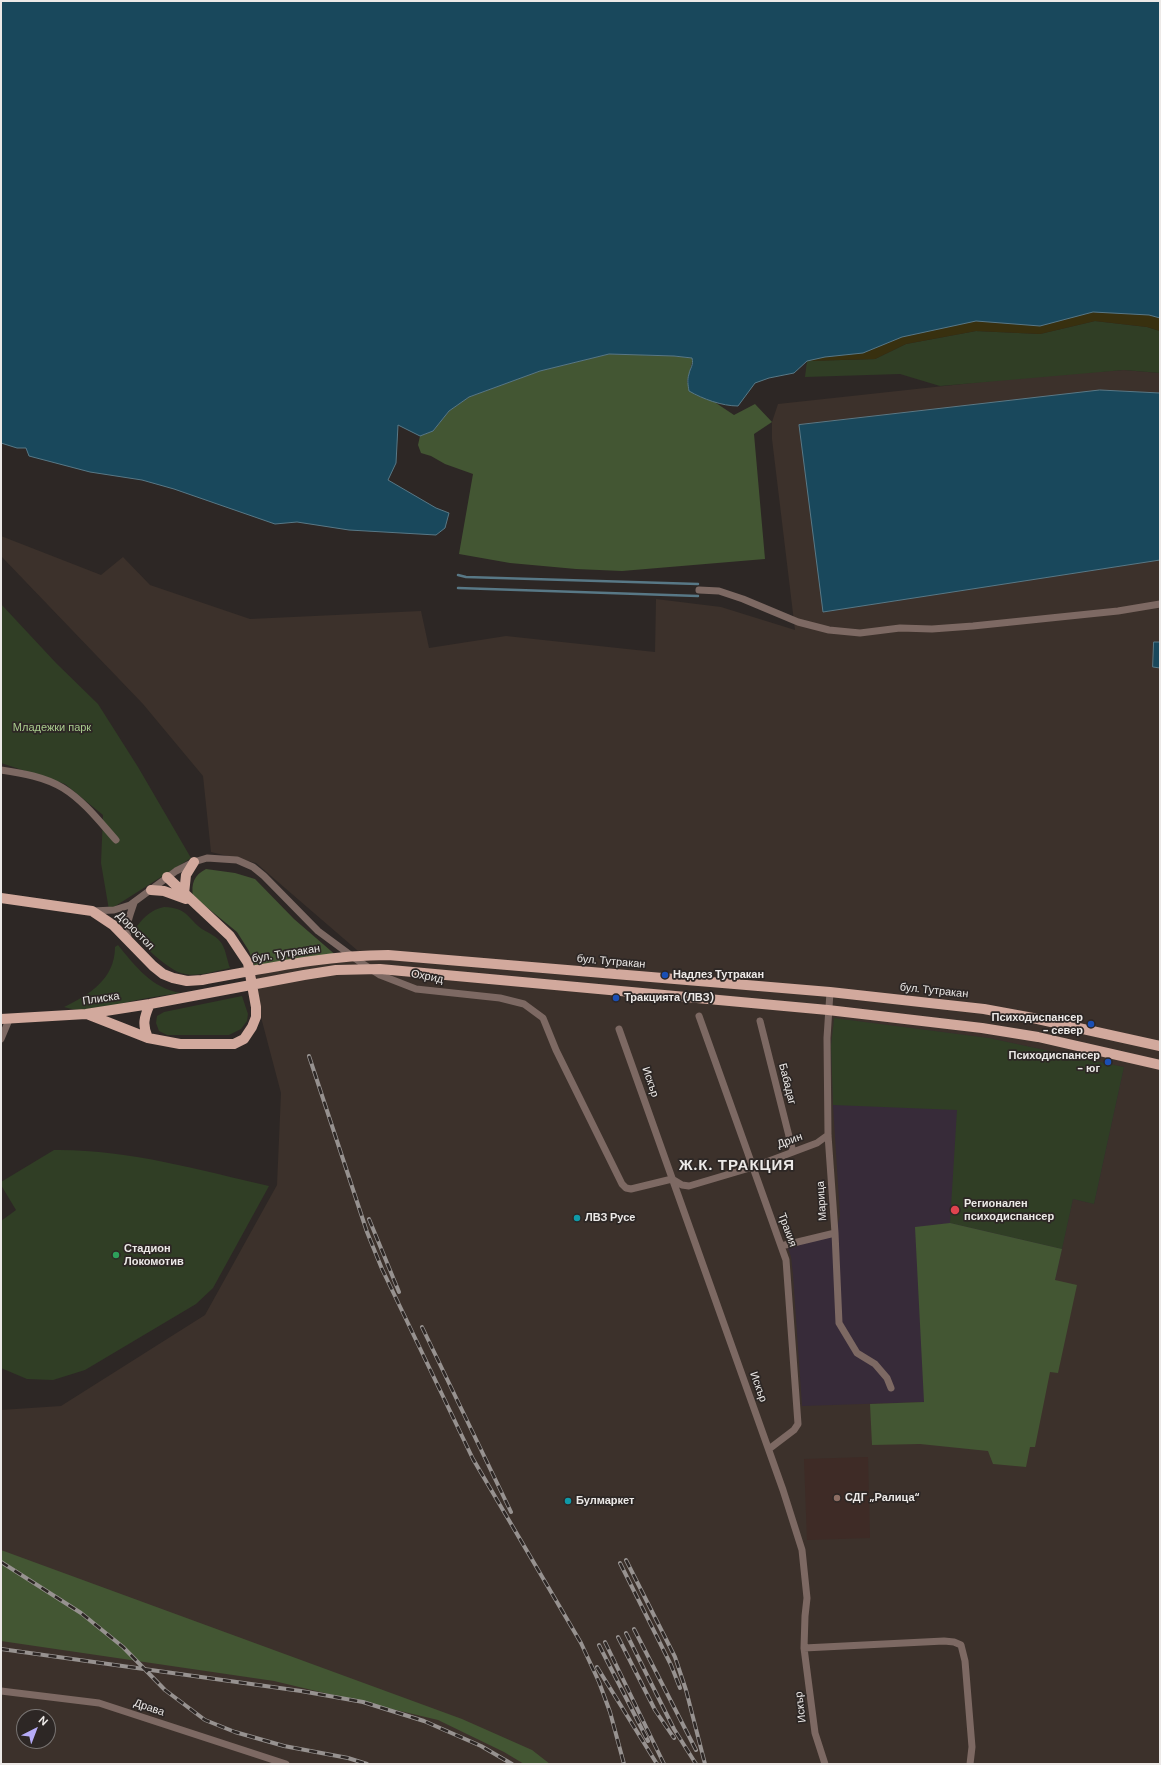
<!DOCTYPE html>
<meta charset="utf-8">
<style>
body{margin:0}
#map{position:relative;width:1161px;height:1765px;overflow:hidden;background:#2d2725;font-family:"DM Sans",sans-serif}
canvas{display:block}
.frame{position:absolute;inset:0;border:2px solid #ece9e7;pointer-events:none}
.north{position:absolute;left:16px;top:1709px;width:40px;height:40px;box-sizing:border-box;background:#2d2725;border:1px solid #797573;border-radius:50%;rotate:42deg;font-size:11px;font-weight:700;line-height:16px;text-align:center;color:#ece9e7}
.north::after{content:'';display:block;margin:auto;width:14px;height:18px;background:#b6acf8;clip-path:polygon(50% 0,100% 100%,50% 72%,0 100%)}
</style>
<div id="map">
<canvas width="1161" height="1765"></canvas>
<div class="frame"></div>
<div class="north">N</div>
</div>
<script>
const ctx = document.querySelector('canvas').getContext('2d');
ctx.lineJoin = 'round';
function fillPath(path, color) {
  ctx.fillStyle = color;
  ctx.fill(path, 'evenodd');
}
function trace(path, color, width, dash) {
  ctx.strokeStyle = color;
  ctx.lineWidth = width;
  ctx.lineCap = dash ? 'butt' : 'round';
  ctx.setLineDash(dash || []);
  ctx.stroke(path);
}
function write(font, color, halo, rows, align = 'center') {
  ctx.font = font + ' "DM Sans",sans-serif';
  ctx.lineWidth = 3.5;
  ctx.setLineDash([]);
  ctx.textBaseline = 'middle';
  ctx.strokeStyle = halo;
  ctx.fillStyle = color;
  for (const [text, x, y, turn = 0] of rows) {
    ctx.save();
    ctx.translate(x, y);
    ctx.rotate((+turn || 0) * Math.PI / 180);
    ctx.textAlign = isNaN(turn) ? turn : align;
    if (halo) ctx.strokeText(text, 0, 0);
    ctx.fillText(text, 0, 0);
    ctx.restore();
  }
}
fillPath(new Path2D(`
 M1124,370L1160,373V393L1100,390L823,612L1160,560V1764H1V1410L61,1406L205,1315L277,1185L281,1093L262,1021L255,969L365,957L256,863L211,852L203,776L143,704L1,556V536L101,575L123,557L150,585L250,619L421,611L429,648L506,636L655,652L656,599L721,607L795,630L772,439V422L778,404L1036,376ZM24,1717H48V1741H24Z`), '#3c312b');
fillPath(new Path2D(`
 M868,1457L870,1538L807,1540L804,1459Z`), '#3e2b26');
fillPath(new Path2D(`
 M834,1018L989,1038L1124,1067L1094,1204L1073,1199L1055,1280L924,1402L802,1406L793,1274L791,1257L787,1245L835,1233L840,1216L833,1105L831,1046Z`), '#372b39');
fillPath(new Path2D(`
 M1095,321L1147,327L1160,331V373L1124,370L940,386L900,374L805,377L807,361L875,359L906,344L976,331L1040,334Z
 M1,604L56,663L98,704L138,767L191,858L109,910L101,863L103,815L65,784L1,763Z
 M164,907C188,908 187,918 202,929C210,934 217,936 222,944C226,951 227,960 230,968C215,971 196,978 181,973C170,970 141,946 137,935C137,933 137,929 137,926C145,916 151,910 164,907Z
 M118,945C135,966 152,988 180,993C165,995 151,997 137,1000C114,1005 87,1015 64,1007C89,995 115,979 115,947Z
 M242,996L248,1014L247,1021L241,1029L229,1035H167L159,1031L156,1023L157,1016L164,1012Z
 M834,1018L989,1038L1124,1067L1094,1204L1073,1199L1062,1249L950,1223L957,1110L833,1105L831,1046Z
 M54,1150C127,1149 199,1170 269,1186L213,1288L196,1304L85,1370L53,1380L27,1379L1,1368V1221L16,1210L1,1185V1182Z`), '#303e25');
fillPath(new Path2D(`
 M609,354L674,356L693,358L687,382L696,395L713,401L734,415L755,404L772,422L754,434L765,559L622,571L576,569L510,563L459,554L473,474L445,464L431,456L421,453L418,445L420,436L433,431L449,411L469,397L540,371Z
 M206,869L235,873L255,879L294,919L338,957L255,967L249,951L237,932L193,896C191,884 194,875 206,869Z
 M950,1223L1062,1249L1055,1280L1077,1285L1058,1373L1050,1372L1035,1447H1030L1026,1467L993,1464L988,1451L920,1444L872,1445L870,1404L924,1402L915,1227Z
 M1,1550L462,1719L532,1750L550,1764H524L504,1752L438,1720L274,1681L1,1641Z`), '#435633');
fillPath(new Path2D(`
 M1093,312L1149,315L1160,318V331L1147,327L1095,321L1040,334L976,331L906,344L875,359L807,361L825,357L863,353L902,337L976,321L1040,326Z`), '#38300f');
const water = new Path2D(`
 M1,1H1160V318L1149,315L1093,312L1040,326L976,321L902,337L863,353L825,357L807,361L794,373L769,378L755,383L738,406C722,406 703,399 689,391C688,385 687,380 689,374C690,368 694,365 692,358L674,356L609,354L540,371L469,397L449,411L433,431L420,436L398,425L396,463L388,480L436,508L449,513L445,528L436,535L349,530L297,522L275,524L174,489L142,480L90,472L29,456L26,448H17L1,443Z
 M1100,390L1160,393V560L823,612L799,425Z
 M1154,642H1160V668L1153,667Z`);
fillPath(water, '#19485c');
trace(water, '#587886', 1);
trace(new Path2D(`
 M458,575L466,577L698,584
 M458,588L698,596`), '#587886', 2.5);
trace(new Path2D(`
 M699,590L719,591L743,599L798,622L829,630L860,633L900,628L932,629L973,626L1118,611L1160,604
 M1,770C22,773 45,777 63,788C84,801 100,822 116,840
 M92,911L114,910L130,905L176,871L194,862L207,858L237,860L253,867L264,876L318,931L360,962L380,975L416,989L500,998L524,1004L543,1018L556,1050L622,1184L626,1188L631,1189L672,1179L682,1185L689,1186L753,1167L817,1143L828,1135
 M129,940C124,928 130,915 134,903
 M830,992L827,1038L828,1135L835,1233L839,1323L857,1353L875,1364L887,1378L891,1388
 M699,1016L786,1260L798,1424L794,1430L769,1449
 M760,1021L793,1152
 M619,1029L783,1490L802,1550L807,1598L805,1616L804,1648L815,1733L825,1764
 M1,1039L9,1020
 M781,1246L835,1233
 M804,1648L944,1641L954,1642L961,1645L965,1661L972,1747L970,1764
 M1,1691L99,1703L286,1764`), '#7d6963', 7);
trace(new Path2D(`
 M151,890L164,891L186,899
 M184,894L186,875L194,862
 M1,898L92,911L113,925L153,966L163,974L173,978L187,981L202,980C263,969 325,955 388,955L830,992L984,1009L1033,1018L1160,1046
 M87,1014L148,1038L180,1044H234L244,1039L252,1027L256,1017V1007L248,963L230,936L167,877
 M1,1019L86,1014L150,1004L304,975L336,970L380,969L828,1010L982,1028L1038,1037L1160,1065
 M148,1038C142,1025 144,1017 150,1004`), '#d2a99d', 10);
const rail = new Path2D(`
 M309,1056L367,1232L382,1269L473,1459L581,1643L599,1682L610,1712L624,1764
 M369,1219L399,1292
 M422,1327L511,1512
 M626,1560L675,1657L686,1690L705,1764
 M1,1562L81,1613L123,1647L165,1690L205,1720L235,1732L284,1746L348,1758L367,1764
 M620,1563L671,1665L680,1688
 M634,1629L696,1750
 M626,1633L674,1729L696,1764
 M618,1637L655,1710L674,1738
 M605,1642L664,1764
 M599,1645L648,1741
 M1,1649L301,1691L363,1702L424,1721L481,1746L512,1764
 M597,1667L657,1764`);
trace(rail, '#979290', 4);
trace(rail, '#2d2725', 2.5, [8]);
for (const [x, y, r, color] of [
 [665,975,4,"#1a4fb4"],
 [616,998,4,"#1a4fb4"],
 [1091,1024,4,"#1a4fb4"],
 [1108,1062,4,"#1a4fb4"],
 [955,1210,5,"#e0444e"],
 [577,1218,4,"#0f9aa8"],
 [116,1255,4,"#2e9e5b"],
 [837,1498,4,"#8d6e63"],
 [568,1501,4,"#0f9aa8"]
]) {
  const dot = new Path2D();
  dot.arc(x, y, r, 0, 2 * Math.PI);
  ctx.fillStyle = color;
  ctx.fill(dot);
  trace(dot, '#2d2725', 1.5);
}
write('11px', '#a9cb8d', '#2d2725', [
 ["Младежки парк",52,728]
]);
write('11px', '#ece9e7', '#2d2725', [
 ["Доростол",135,931,45],
 ["бул. Тутракан",286,954,-9],
 ["бул. Тутракан",611,962,5],
 ["Охрид",427,977,11],
 ["бул. Тутракан",934,991,6],
 ["Плиска",101,999,-8],
 ["Искър",650,1082,71],
 ["Бабадаг",787,1084,76],
 ["Дрин",790,1141,-20],
 ["Марица",822,1201,-94],
 ["Тракия",787,1230,70],
 ["Искър",758,1387,70],
 ["Искър",801,1707,-97],
 ["Драва",149,1708,19]
]);
write('bold 11px', '#ece9e7', '#2d2725', [
 ["Надлез Тутракан",673,975],
 ["Тракцията (ЛВЗ)",624,998],
 ["Психодиспансер",1083,1018,"right"],
 ["- север",1083,1031,"right"],
 ["Психодиспансер",1100,1056,"right"],
 ["- юг",1100,1069,"right"],
 ["Регионален",964,1204],
 ["психодиспансер",964,1217],
 ["ЛВЗ Русе",585,1218],
 ["Стадион",124,1249],
 ["Локомотив",124,1262],
 ["СДГ „Ралица“",845,1498],
 ["Булмаркет",576,1501]
], 'left');
ctx.letterSpacing = '1px';
write('bold 15px', '#ece9e7', '#2d2725', [
 ["Ж.К. ТРАКЦИЯ",737,1166]
]);
ctx.letterSpacing = '0px';
</script>
